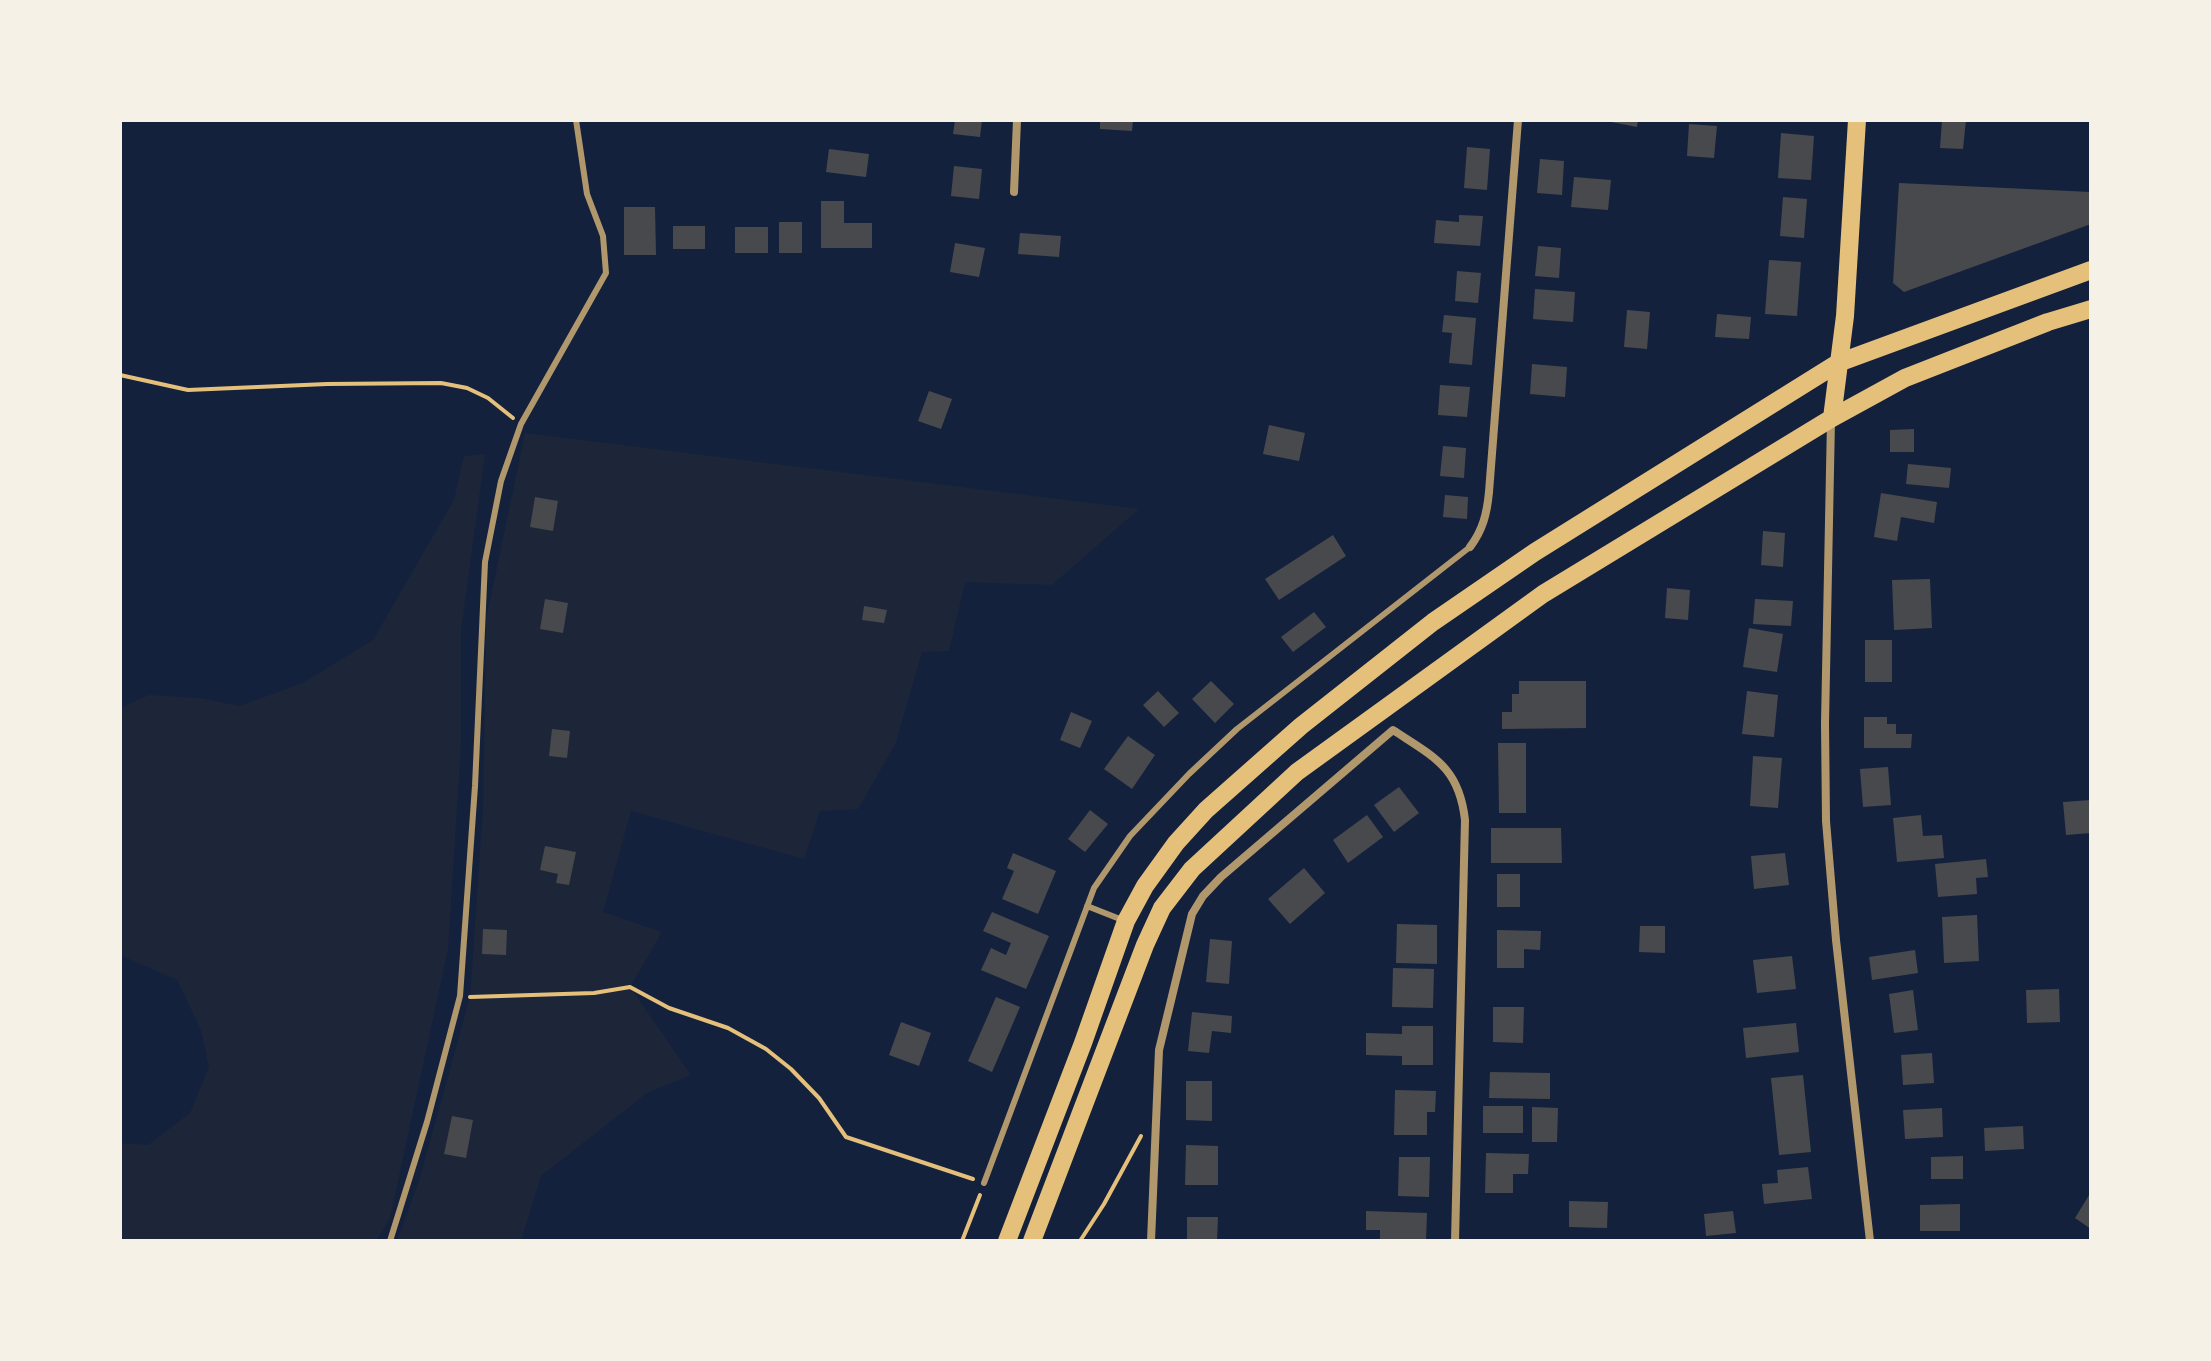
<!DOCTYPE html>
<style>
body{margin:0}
#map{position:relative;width:2211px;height:1361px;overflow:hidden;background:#14213d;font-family:"DM Sans",sans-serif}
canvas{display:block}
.frame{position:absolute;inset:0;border:122px solid #f6f1e7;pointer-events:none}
</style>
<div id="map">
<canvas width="2211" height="1361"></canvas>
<div class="frame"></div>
</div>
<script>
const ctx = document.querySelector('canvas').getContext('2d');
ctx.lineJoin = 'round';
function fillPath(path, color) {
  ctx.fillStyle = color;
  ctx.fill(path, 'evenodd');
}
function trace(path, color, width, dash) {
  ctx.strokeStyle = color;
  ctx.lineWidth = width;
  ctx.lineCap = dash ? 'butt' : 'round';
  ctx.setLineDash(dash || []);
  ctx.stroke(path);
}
fillPath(new Path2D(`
 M525,433L1139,509L1052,585L965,582L949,651L922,652L895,745L858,809L820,811L804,859L631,811L603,912L662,932L630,987L691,1075L647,1093L541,1176L521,1241H397L419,1181L470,997L483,809L486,620Z
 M485,454L461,630V744L448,949L390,1218L376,1241H120V1143L148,1145L190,1113L209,1067L201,1030L177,980L120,955V708L149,695L199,698L239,706L303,683L373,640L454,500L464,456Z`), '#1d2539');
fillPath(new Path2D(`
 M955,120H982L980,137L953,134Z
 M1100,120H1133L1132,131L1100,129Z
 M1601,120H1638L1637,127Z
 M1942,120H1966L1963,149L1940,148Z
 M1689,124L1717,126L1714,158L1687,156Z
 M1781,133L1814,136L1811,180L1778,178Z
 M1467,147L1490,149L1487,190L1464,188Z
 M829,149L869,154L866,177L826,172Z
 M1540,159L1564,161L1562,195L1537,193Z
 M954,166L982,169L979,199L951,196Z
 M1574,177L1611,180L1608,210L1571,207Z
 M1899,183L2091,192V224L1904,292L1893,283Z
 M1783,197L1807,199L1804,238L1780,236Z
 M821,201H844V223H872V248H821Z
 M624,207H655L656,255H624Z
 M1459,215L1483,216L1480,246L1434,243L1436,220L1459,222Z
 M779,222H802V253H779Z
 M673,226H705V249H673Z
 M735,227H768V253H735Z
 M1020,233L1061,236L1059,257L1018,254Z
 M955,243L985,248L979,277L950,272Z
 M1538,246L1561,248L1559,278L1535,276Z
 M1769,260L1801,262L1797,316L1765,314Z
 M1457,271L1481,273L1478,303L1455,301Z
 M1535,289L1575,292L1573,322L1533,319Z
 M1627,310L1650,312L1647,349L1624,347Z
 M1717,314L1751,317L1749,339L1715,337Z
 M1444,315L1476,318L1472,365L1449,363L1452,333L1442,332Z
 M1532,364L1567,367L1565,397L1530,394Z
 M1440,385L1470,387L1467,417L1438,415Z
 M929,391L952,399L941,429L918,421Z
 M1269,425L1305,433L1299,461L1263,454Z
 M1914,429V452H1890V430Z
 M1443,446L1466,448L1464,478L1440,476Z
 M1908,464L1951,468L1949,488L1906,484Z
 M1881,493L1937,502L1934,523L1901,517L1897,541L1874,537Z
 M1445,495L1468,497L1467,519L1443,517Z
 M535,497L558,501L553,531L530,527Z
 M1763,531L1785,533L1783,567L1761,565Z
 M1333,535L1346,556L1279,600L1265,579Z
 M1930,579L1932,628L1894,630L1892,580Z
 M1667,588L1690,590L1688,620L1665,618Z
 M545,599L568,603L563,633L540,629Z
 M1755,599L1793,601L1791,626L1753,624Z
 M864,606L887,610L884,623L862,620Z
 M1314,612L1326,627L1293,652L1281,637Z
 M1749,628L1783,634L1777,672L1743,667Z
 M1865,640H1892V682H1865Z
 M1211,681L1234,704L1215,723L1192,699Z
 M1519,681H1586V728L1502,729V712H1512V694H1519Z
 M1158,691L1179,713L1164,727L1143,705Z
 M1747,691L1778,695L1774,737L1742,734Z
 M1071,712L1092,721L1080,748L1060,740Z
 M1864,717H1887V724H1896V734H1912L1911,748H1864Z
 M552,729L570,731L567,758L549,756Z
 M1128,736L1155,755L1132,789L1104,769Z
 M1498,743H1526V813H1499Z
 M1753,756L1782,758L1778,808L1750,806Z
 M1888,767L1891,805L1863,807L1860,769Z
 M1399,787L1419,813L1394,832L1374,805Z
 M2091,800V833L2066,835L2063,802Z
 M1090,810L1108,824L1085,852L1068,839Z
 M1367,815L1383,837L1348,863L1333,840Z
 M1921,815L1923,836L1942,835L1944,858L1897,862L1893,818Z
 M1491,828H1561L1562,863H1491Z
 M545,846L576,852L569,885L556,883L558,874L540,870Z
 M1013,853L1056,871L1038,914L1002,899L1014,871L1007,868Z
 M1785,853L1789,885L1754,889L1751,856Z
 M1986,859L1988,877L1976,878L1977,894L1938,897L1935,864Z
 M1304,868L1325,893L1290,924L1268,899Z
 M1497,874H1520V907H1497Z
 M992,912L1049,936L1026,989L981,970L991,948L1006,955L1011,943L983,931Z
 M1977,915L1979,961L1944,963L1942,917Z
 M1397,924L1437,925V964L1396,963Z
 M1640,926H1665V953L1639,952Z
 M483,929L507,930L506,955L482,954Z
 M1497,930L1541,931L1540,950L1524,949V968H1497Z
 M1210,939L1232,941L1229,984L1206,982Z
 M1915,950L1918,973L1872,980L1869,957Z
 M1792,956L1796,989L1757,993L1753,960Z
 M1393,968L1434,969L1433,1008L1392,1007Z
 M2059,989L2060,1022L2027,1023L2026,990Z
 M1913,990L1918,1030L1894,1033L1889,994Z
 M996,997L1020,1007L992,1072L968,1061Z
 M1493,1007H1524L1523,1043L1493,1042Z
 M1192,1012L1232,1016L1231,1033L1212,1031L1209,1053L1188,1051Z
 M901,1022L931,1033L919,1066L889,1055Z
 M1796,1023L1799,1052L1746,1058L1743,1028Z
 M1402,1026H1433V1065H1402V1056L1366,1055V1033L1402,1034Z
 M1932,1053L1934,1083L1903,1085L1901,1055Z
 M1490,1072L1550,1073V1099L1489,1098Z
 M1803,1075L1811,1152L1779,1155L1771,1078Z
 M1186,1081H1212V1121L1186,1120Z
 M1395,1090L1436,1091L1435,1112H1427V1135H1394Z
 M1483,1106H1523V1133H1483Z
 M1532,1107L1558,1108L1557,1142H1532Z
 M1942,1108L1943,1137L1905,1139L1903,1110Z
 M452,1116L473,1120L466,1158L444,1154Z
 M2023,1126L2024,1149L1985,1151L1984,1128Z
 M1186,1145L1218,1146V1185H1185Z
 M1486,1153L1529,1154L1528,1174H1513V1193H1485Z
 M1963,1156V1179H1931V1157Z
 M1399,1157H1430L1429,1197L1398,1196Z
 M1808,1167L1812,1199L1764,1204L1762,1184L1778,1183L1777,1170Z
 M2091,1192V1229L2075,1218Z
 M1569,1201L1608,1202L1607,1228L1569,1227Z
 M1960,1204V1231H1920V1205Z
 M1366,1211L1427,1213L1426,1241H1380V1230H1366Z
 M1733,1211L1736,1233L1706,1236L1704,1214Z
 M1187,1217H1218L1217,1241H1187Z`), '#48494c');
trace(new Path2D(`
 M120,375L188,390L327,384L441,383L467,388L488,398L513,418
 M470,997L594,993L630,987L669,1008L728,1028L766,1049L791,1069L819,1098L846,1137L973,1179
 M962,1241L980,1195
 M1080,1241L1104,1204L1141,1136`), '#e5c07b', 4);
trace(new Path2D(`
 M1087,906L1125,921
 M984,1183L1094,888L1130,836L1189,774L1237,729L1470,547
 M390,1241L427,1122L460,996L475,786L485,562L501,481L521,424L606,273L603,236L587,194L576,120`), '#b1986c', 6);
trace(new Path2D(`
 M1014,192L1017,120
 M1831,420L1825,723L1826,821L1836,940L1870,1241
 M1470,547C1483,530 1487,513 1489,492L1518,120
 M1151,1241L1159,1050L1192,914L1203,896L1221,877L1393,730C1434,757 1459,767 1465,820L1455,1241`), '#b1986c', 8);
trace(new Path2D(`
 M1832,418L1845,316L1857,120
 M1007,1241L1083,1043L1126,921L1145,886L1176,843L1206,810L1301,726L1433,622L1535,552L1838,363L2091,270
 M1032,1241L1145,945L1162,908L1192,869L1297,772L1543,594L1832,418L1905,378L2048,322L2091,309`), '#e5c07b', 18);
</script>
